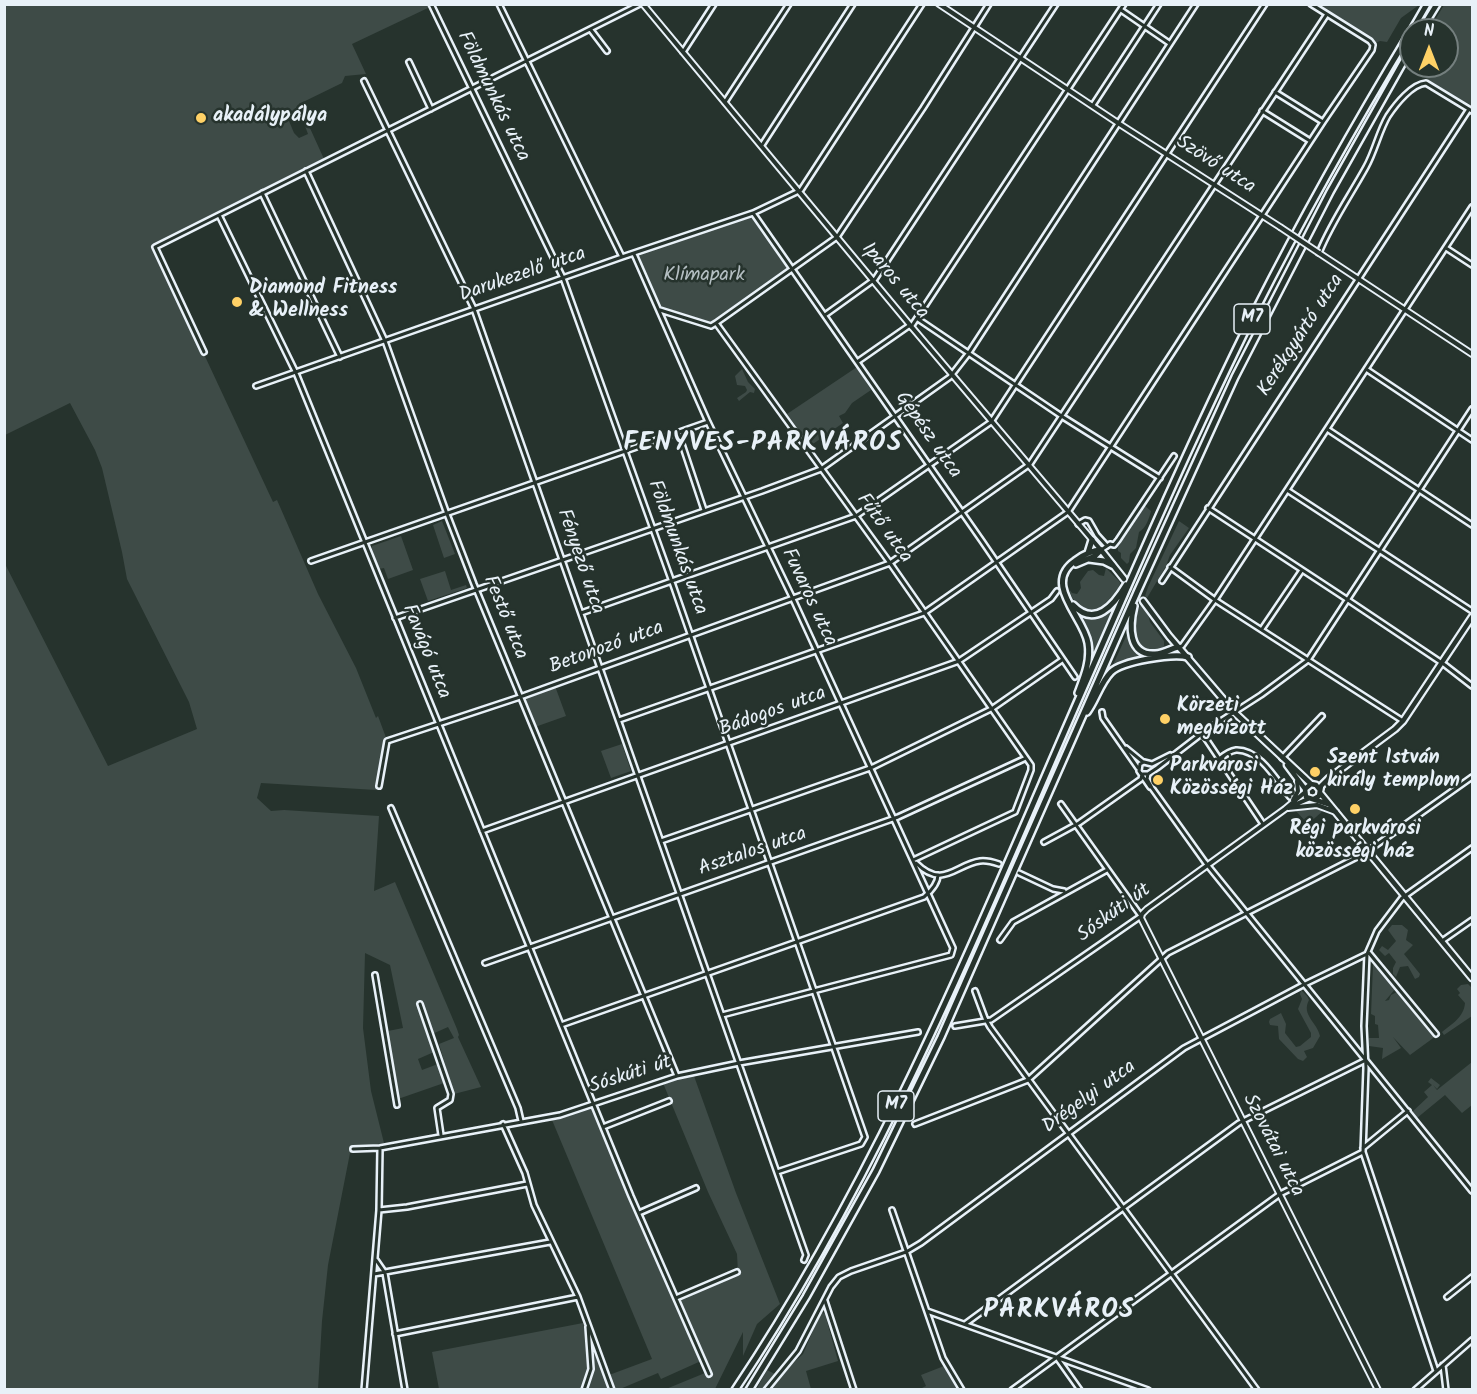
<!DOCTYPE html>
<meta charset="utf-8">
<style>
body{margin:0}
#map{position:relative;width:1477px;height:1394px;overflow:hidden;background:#26332d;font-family:Kalam,sans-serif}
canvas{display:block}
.frame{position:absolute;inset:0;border:6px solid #e8f1f8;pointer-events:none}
.north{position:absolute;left:1399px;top:18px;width:60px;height:60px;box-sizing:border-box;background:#26332d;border:2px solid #747f7e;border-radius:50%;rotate:0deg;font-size:16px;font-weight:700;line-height:24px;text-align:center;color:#e8f1f8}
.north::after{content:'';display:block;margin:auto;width:21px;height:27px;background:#ffd166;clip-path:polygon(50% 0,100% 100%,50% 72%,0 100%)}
</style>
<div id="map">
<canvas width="1477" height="1394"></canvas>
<div class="frame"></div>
<div class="north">N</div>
</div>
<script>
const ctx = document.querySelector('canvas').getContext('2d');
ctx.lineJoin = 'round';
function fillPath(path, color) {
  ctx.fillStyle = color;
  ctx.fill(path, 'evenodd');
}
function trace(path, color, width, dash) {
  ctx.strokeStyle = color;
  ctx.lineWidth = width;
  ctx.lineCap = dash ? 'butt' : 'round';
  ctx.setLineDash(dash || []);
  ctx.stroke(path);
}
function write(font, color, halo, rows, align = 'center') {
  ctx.font = font + ' Kalam,sans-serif';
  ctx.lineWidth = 5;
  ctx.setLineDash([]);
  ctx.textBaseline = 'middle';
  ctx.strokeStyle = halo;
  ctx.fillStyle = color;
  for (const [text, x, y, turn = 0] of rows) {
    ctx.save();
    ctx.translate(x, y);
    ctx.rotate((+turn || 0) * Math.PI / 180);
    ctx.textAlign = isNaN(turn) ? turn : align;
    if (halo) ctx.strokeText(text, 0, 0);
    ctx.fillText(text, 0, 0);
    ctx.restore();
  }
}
fillPath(new Path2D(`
 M5,5H429L430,7L352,44L366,74L345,76L342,83L299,104L324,159L153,245L273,502L277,500L318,594L356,668L376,718L378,716L388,743L376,790L261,783L257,798L271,811L284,810L379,816L374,891L395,882L457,1029L459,1035L458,1037L481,1087L454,1094L439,1044L454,1038L448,1027L430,1035L434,1052L418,1059L422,1070L438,1064L444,1083L398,1099L388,1031L403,1028L390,965L365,953L363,1028L371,1091L384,1143L351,1148L328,1265L322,1321L318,1389H5L4,562L108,766L197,729L189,702L127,579L122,552L102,468L95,450L70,403L5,435ZM299,110L308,134L299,138L294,133L289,121L285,119L289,115Z
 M1311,5H1419L1401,18L1387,42L1380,41L1373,44Z
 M1444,5H1472V108L1407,66L1411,60V66H1447V30H1429Z
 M752,215L791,269L711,324L660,309L638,260L640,254Z
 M857,367L871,390L852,403L845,413L839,416L843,423L810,446L787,414Z
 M742,369L748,382L755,389L754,393L750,392L739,401L737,398L746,392L747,390L745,386L737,385L735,376Z
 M1145,506L1151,511C1149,519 1146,528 1139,532L1136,548L1130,554L1129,562L1127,564L1121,558V553L1118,551V547Z
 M442,521L455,554L444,558L433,525Z
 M1179,521L1189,528L1170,555L1166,566L1147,598L1145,596L1148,587Z
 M401,536L413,570L388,579L384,568L379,569L372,549V546Z
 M1106,568L1120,582C1119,611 1077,622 1069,589L1072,593L1077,594L1081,588L1080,582L1088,571L1093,570L1099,575L1104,576Z
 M445,571L451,590L466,585L467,588L428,601L420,579Z
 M1141,604L1148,614L1150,622L1164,641V648L1158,652C1127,648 1130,627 1141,604Z
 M1111,609L1113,610L1091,658L1088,635L1078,613C1090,618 1101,617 1111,609Z
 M1128,632L1133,645L1147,657L1122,662L1112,667Z
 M555,686L566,716L535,727L522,697Z
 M622,744L631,771L611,778L601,751Z
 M1299,807L1319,808L1324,810L1308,824L1294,809Z
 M1392,925H1402L1408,930L1406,940L1413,945L1404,954L1420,974L1419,977L1415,979L1408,966L1400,967L1396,977L1393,974V968L1396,962L1389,953L1385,956L1379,950L1382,946L1388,950L1396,941L1388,930Z
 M1377,964L1396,988L1385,1001L1389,1000L1391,995L1399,991L1436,1036L1410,1055L1393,1037L1401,1048L1382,1059L1383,1048L1369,1046V1038H1379L1378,1025L1375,1024V1016L1371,1014L1373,965Z
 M1468,984L1472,988V1016L1444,1035L1442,1032C1452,1024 1464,1017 1465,1003L1458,995L1460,993L1457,989L1461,985Z
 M1301,990L1307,996L1309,1000C1301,1015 1317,1022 1320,1036L1313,1048L1304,1051L1307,1057L1303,1061L1298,1059L1279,1039L1278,1026L1270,1025L1269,1022L1270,1019L1281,1013L1286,1024L1285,1033L1296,1047L1300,1046L1311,1037V1033L1298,1009L1302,999L1300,994Z
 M1472,1062V1105L1462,1113L1445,1095L1417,1118L1412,1112L1428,1097L1424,1092L1432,1085L1428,1082L1431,1078L1440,1085L1437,1089L1433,1085L1437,1090Z
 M694,1076L736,1193L780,1304L757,1324L743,1356V1332L715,1389H666L705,1373L701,1361L661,1379L658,1373L620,1389H439L432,1352L583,1323L609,1375L652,1359L552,1120L592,1108L672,1298L738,1273L737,1254L708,1192L663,1083Z
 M821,1312L825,1314L838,1361L806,1371L811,1389L756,1390L767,1370L779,1376L803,1354Z
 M944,1366L961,1389L918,1390L926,1386L921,1375Z`), '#3e4b47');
trace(new Path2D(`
 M1124,579L1143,601`), '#43504b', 4.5, [4.5, 2]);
const minor = new Path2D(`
 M431,4L563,278L672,582L865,1137L861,1144L777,1172
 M499,4L622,257
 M1121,10L1169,43
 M591,30L607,51
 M683,52L714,4
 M409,62L431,109
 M364,81L474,309L806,1255L804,1260
 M1275,92L1323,122
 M725,102L789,4
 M1093,105L1159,4
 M1262,111L1310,141
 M762,145L853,4
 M306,171L385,341L447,514L474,584L677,1076
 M262,193L340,357
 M753,213L982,541L1075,677
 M219,215L296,373L577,1064L631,1196L709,1374
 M1446,248L1472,265
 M1319,253C1331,223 1350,196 1366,167C1375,151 1379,131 1388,116C1396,104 1412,84 1426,83L1472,111
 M634,254L708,422L793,599L953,948L951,955L722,1015
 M660,310L711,326L716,323L890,563L1031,765V770L1015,812L913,860
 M825,315L875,279L1056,4
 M918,319L1063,417L1160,478
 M716,323L837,237L923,108L989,4
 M911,327L1124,4
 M204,352L155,247L640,4
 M857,362L910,325
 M1366,369L1472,440
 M256,386L622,257L753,213L801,190L922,4
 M1327,429L1472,525
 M678,432L704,510
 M1287,490L1472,611
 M1208,508L1348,600L1445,665L1472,686
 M1078,524L1085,520L1089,521L1097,535L1107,546
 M1101,550L1110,544L1114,545L1118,540L1174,456
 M311,561L708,422
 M1170,567L1215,600L1403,721
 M1162,581L1469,109
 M581,613L856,516L991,422L1265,4
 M395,618L762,491L821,469L950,377L968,354L1196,4
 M1262,629L1302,570
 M1179,647L1182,646L1215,600L1472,207
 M1102,712L1103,718L1138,768
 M619,720L924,613L1068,512L1323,122L1372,50L1373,45L1370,41L1311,4
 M1202,733L1263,824
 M1126,748L1143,762
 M1282,758L1322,716
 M1219,759C1224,755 1229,751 1236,750C1260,749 1277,781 1290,797
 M1143,774H1148L1157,768L1205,731L1261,695L1308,660L1472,409
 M1148,774L1147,779L1152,788L1205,862L1472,1191
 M379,786L387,741L520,697L890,563L1030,464L1327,14
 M1150,787L1139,771L1140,764L1144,762L1152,764L1170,755
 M391,808L518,1108L521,1121
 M482,831L959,661L1051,599L1057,591
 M661,841L873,767L993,708L1062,660
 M1044,842L1079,823L1141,779L1142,774
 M916,863C943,890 956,864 980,861C987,860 993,862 999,864
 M1019,873L1053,889L1064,891
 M1000,940L1013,922L1107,870
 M1442,941L1472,920
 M485,963L898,817L1026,758
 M375,975L397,1105
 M975,991L985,1018L990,1027L1257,1390
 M420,1004L451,1094L450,1100L437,1108L441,1135
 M561,1025L924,897C931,891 938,884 938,875
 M955,1026L991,1020L1141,916L1061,804
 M503,1124L525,1173L534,1205L578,1297L612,1390
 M915,1124L1028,1080L1168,953L1365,853L1472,777
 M603,1127L669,1101
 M1363,1148L1408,1111
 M353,1149L380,1148L560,1115L677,1076L739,1063L918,1032
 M379,1210L407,1207L527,1184
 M892,1210L943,1358L962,1390
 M639,1213L696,1188
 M376,1260L385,1273L405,1390
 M374,1274L550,1242
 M1447,1297L1472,1277
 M676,1298L737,1272
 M825,1301L854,1390
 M927,1311L1148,1390
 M965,1324L1239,1123L1366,1060
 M395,1334L578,1297
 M1058,1359L1080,1390
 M1443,1365L1446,1390
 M1436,1371L1363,1152L1366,1068L1364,1026L1367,954L1377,931L1402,898L1472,848
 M364,1390L379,1210L380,1148
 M584,1390L591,1369L588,1327
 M766,1390L798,1351L831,1287L839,1277L851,1271L906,1252L921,1243L1184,1048L1303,985L1369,953L1436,1034
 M1012,1390L1280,1194L1363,1152
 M1415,1390L1472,1340`);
const tertiary = new Path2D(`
 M643,4L910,325L1100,549
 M939,4L1118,123L1280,227
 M1319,253L1472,354
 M1304,793L1285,809L1147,909L1142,914L1141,918L1378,1390
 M1293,800L1298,791L1297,781
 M1294,805L1308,799
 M1288,808L1317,805L1336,812`);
const secondary = new Path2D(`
 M1101,550L1124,579
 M1143,601L1169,636L1234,712L1311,784
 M1287,765L1305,789
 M1320,791L1321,786L1329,778L1395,729L1403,721L1472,617
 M1320,793L1472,978
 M1314,799L1319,796L1320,790L1316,785L1311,784L1305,789L1306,797L1328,804`);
const motorway = new Path2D(`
 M1412,30L1427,4
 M1421,30L1437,4
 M1088,553L1092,540
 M1089,559L1104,561L1112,565
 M1076,564L1095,556L1101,550
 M1073,605C1095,628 1114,605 1126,585
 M1134,606C1129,625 1128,656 1155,654C1164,654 1170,649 1178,647
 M1078,693C1084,677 1091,661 1088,643C1084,617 1042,584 1075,561C1083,555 1091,550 1101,550
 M1087,712C1096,700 1100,683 1111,672C1122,661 1173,653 1188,657
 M735,1390C873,1184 968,954 1066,728C1127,588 1187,448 1255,311C1303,216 1356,122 1411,31
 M749,1390L806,1297L876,1171L941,1037L1138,590L1235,377L1330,192L1411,48`);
trace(minor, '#e8f1f8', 8);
trace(tertiary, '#e8f1f8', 8);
trace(secondary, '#e8f1f8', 9);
trace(motorway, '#e8f1f8', 10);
trace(minor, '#26332d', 3);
trace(tertiary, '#26332d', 4);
trace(secondary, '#26332d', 4.5);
trace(motorway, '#26332d', 5);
const tertiaryBridge = new Path2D(`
 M1280,227L1319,253`);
trace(tertiaryBridge, '#e8f1f8', 8, []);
trace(tertiaryBridge, '#26332d', 4);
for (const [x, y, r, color] of [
 [201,118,6,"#ffd166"],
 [237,302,6,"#ffd166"],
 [1165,719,6,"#ffd166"],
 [1315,772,6,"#ffd166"],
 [1158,780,6,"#ffd166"],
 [1355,809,6,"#ffd166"]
]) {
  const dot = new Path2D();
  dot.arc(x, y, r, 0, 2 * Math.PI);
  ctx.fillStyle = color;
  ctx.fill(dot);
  trace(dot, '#26332d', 2);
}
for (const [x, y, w] of [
 [1252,319,36],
 [896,1106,36]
]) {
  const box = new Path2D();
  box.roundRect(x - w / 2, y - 15, w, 30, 4.5);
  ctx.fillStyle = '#26332d';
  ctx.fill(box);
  trace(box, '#e8f1f8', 1.5);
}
write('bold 18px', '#e8f1f8', null, [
 ["M7",1252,319],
 ["M7",896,1106]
]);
write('20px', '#e8f1f8', '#26332d', [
 ["Földmunkás utca",492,97,64],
 ["Szövő utca",1215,166,33],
 ["Darukezelő utca",523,276,-19],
 ["Iparos utca",894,282,50],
 ["Kerékgyártó utca",1302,336,-57],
 ["Gépész utca",927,436,55],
 ["Fűtő utca",883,529,54],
 ["Földmunkás utca",676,548,70],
 ["Fényező utca",579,562,71],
 ["Fuvaros utca",808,598,65],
 ["Festő utca",504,618,68],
 ["Betonozó utca",607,649,-20],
 ["Favágó utca",425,652,68],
 ["Bádogos utca",773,713,-20],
 ["Asztalos utca",753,853,-19],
 ["Sóskúti út",1115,914,-36],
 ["Sóskúti út",631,1076,-18],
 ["Drégelyi utca",1090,1098,-36],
 ["Szovátai utca",1272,1146,63]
]);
write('bold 20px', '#e8f1f8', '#26332d', [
 ["akadálypálya",213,118],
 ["Diamond Fitness",249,290],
 ["& Wellness",249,313],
 ["Körzeti",1177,708],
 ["megbízott",1177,731],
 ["Szent István",1327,760],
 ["király templom",1327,783],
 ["Parkvárosi",1170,768],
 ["Közösségi Ház",1170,791],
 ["Régi parkvárosi",1355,831,"center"],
 ["közösségi ház",1355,854,"center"]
], 'left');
write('20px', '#b5bfc3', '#26332d', [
 ["Klímapark",704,277]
]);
ctx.letterSpacing = '1.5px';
write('bold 26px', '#e8f1f8', '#26332d', [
 ["FENYVES-PARKVÁROS",763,446],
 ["PARKVÁROS",1059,1313]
]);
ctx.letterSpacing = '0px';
</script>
